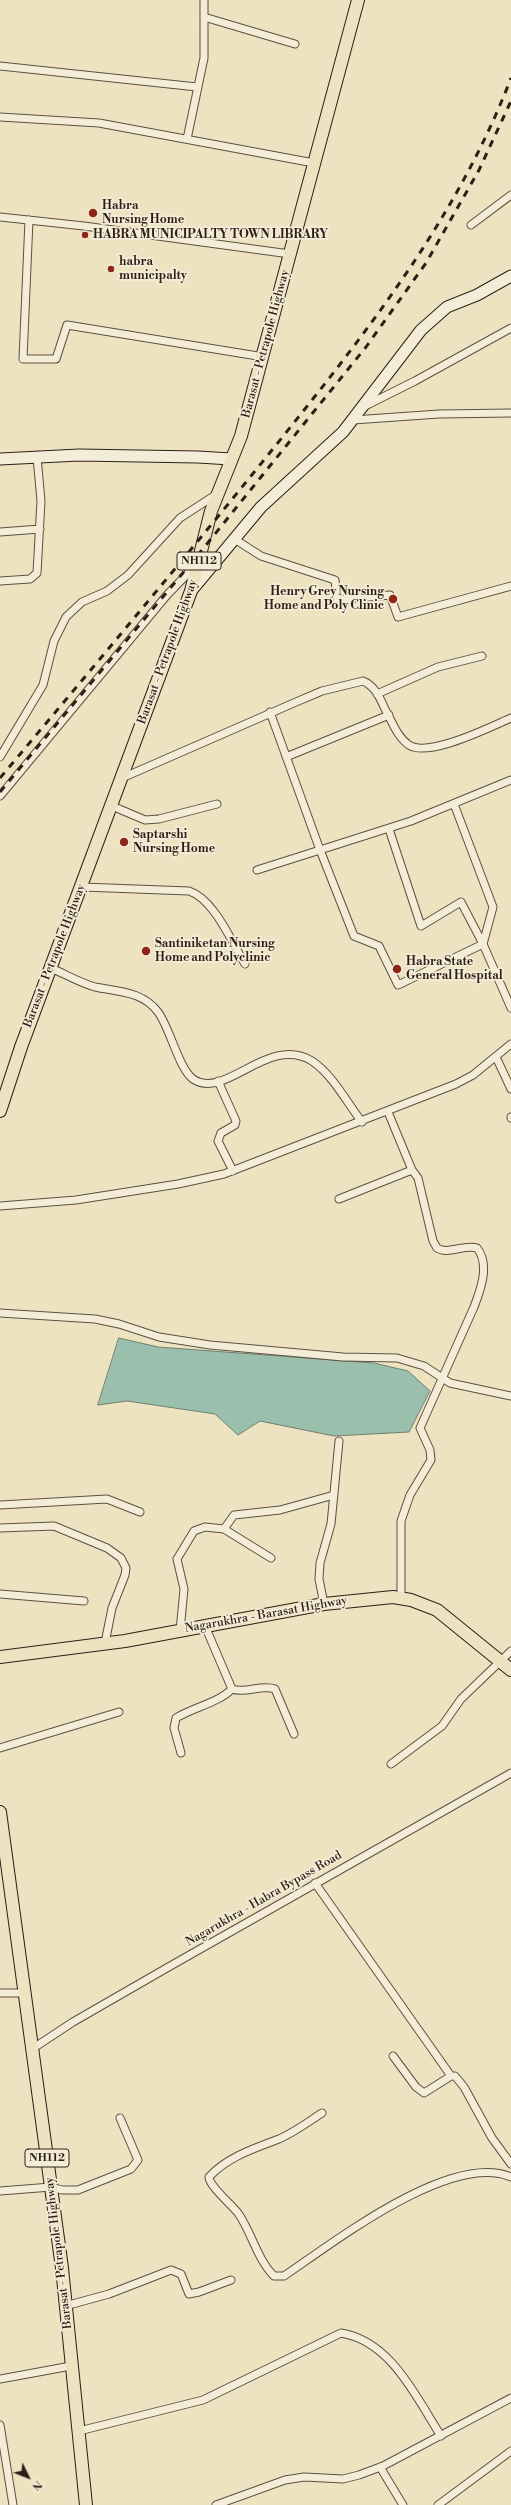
<!DOCTYPE html>
<style>
body{margin:0}
#map{position:relative;width:511px;height:2505px;overflow:hidden;background:#ede3c1;font-family:"Libre Bodoni",serif}
canvas{display:block}
.north{position:absolute;left:8px;top:2457px;width:40px;height:40px;-webkit-text-stroke:3px #f3edd7;paint-order:stroke;rotate:133deg;font-size:11px;font-weight:700;line-height:16px;text-align:center;color:#2e1e16}
.north::after{content:'';display:block;margin:auto;width:14px;height:18px;background:#2e1e16;clip-path:polygon(50% 0,100% 100%,50% 72%,0 100%)}
</style>
<div id="map">
<canvas width="511" height="2505"></canvas>
<div class="north">N</div>
</div>
<script>
const ctx = document.querySelector('canvas').getContext('2d');
ctx.lineJoin = 'round';
function fillPath(path, color) {
  ctx.fillStyle = color;
  ctx.fill(path, 'evenodd');
}
function trace(path, color, width, dash) {
  ctx.strokeStyle = color;
  ctx.lineWidth = width;
  ctx.lineCap = dash ? 'butt' : 'round';
  ctx.setLineDash(dash || []);
  ctx.stroke(path);
}
function write(font, color, halo, rows, align = 'center') {
  ctx.font = font + ' "Libre Bodoni",serif';
  ctx.lineWidth = 3.5;
  ctx.setLineDash([]);
  ctx.textBaseline = 'middle';
  ctx.strokeStyle = halo;
  ctx.fillStyle = color;
  for (const [text, x, y, turn = 0] of rows) {
    ctx.save();
    ctx.translate(x, y);
    ctx.rotate((+turn || 0) * Math.PI / 180);
    ctx.textAlign = isNaN(turn) ? turn : align;
    if (halo) ctx.strokeText(text, 0, 0);
    ctx.fillText(text, 0, 0);
    ctx.restore();
  }
}
const water = new Path2D(`
 M119,1338L158,1347L374,1363L408,1371L430,1391L409,1432L334,1436L260,1421L238,1435L215,1414L127,1401L98,1405Z`);
fillPath(water, '#9abfac');
trace(water, '#6f7f70', 1);
const minor = new Path2D(`
 M204,17L295,44
 M0,66L197,87
 M0,117L99,123L314,163
 M187,139L204,58V0
 M0,217L84,226L290,254
 M29,220L23,359H56L67,325L264,357
 M471,225L511,195
 M365,406L415,381L511,328
 M353,420L439,414L511,413
 M0,532L40,529
 M236,540L261,556L335,580L337,600L390,595L398,617L511,586
 M0,581L30,579L37,573L41,501L37,457
 M377,694L438,667L482,656
 M270,712L320,850L411,821L511,780
 M0,757L43,685L54,641L66,617L82,602L107,591L128,575L180,518L217,494
 M286,757L389,715
 M122,778L296,702L322,691L363,681C375,686 380,698 385,709C392,721 397,737 409,745C428,758 490,727 511,718
 M0,796L167,595L196,565
 M454,804L493,907L483,944L511,1008
 M112,806L145,820L159,819L217,804
 M257,870L320,850L354,936L379,946L398,985L483,944L461,902L421,926L389,829
 M82,887L189,891C214,899 231,941 245,964
 M51,968C65,974 80,983 95,987C119,992 142,991 158,1012C170,1028 179,1069 193,1079C225,1101 268,1034 312,1061C333,1075 347,1103 362,1122
 M496,1057L511,1089
 M218,1081L236,1121L235,1125L221,1133L218,1141L233,1171
 M388,1112L412,1170
 M511,1117V1118
 M339,1199L412,1170L418,1178L433,1241L437,1248C448,1255 464,1244 477,1248C490,1264 481,1289 474,1307L420,1428L430,1450L431,1460L410,1495L401,1521V1598
 M0,1206L76,1200L178,1184L224,1174L456,1084L473,1075L511,1044
 M0,1313L95,1319L119,1324L159,1337L210,1345L343,1357L397,1358L424,1366L450,1383L511,1396
 M0,1505L107,1499L140,1512
 M0,1528L54,1526L107,1548L121,1558L126,1568L125,1575L112,1608L105,1643
 M224,1529L271,1558
 M0,1594L84,1601
 M324,1604L319,1579L320,1563L331,1524L339,1441
 M205,1626L232,1689C246,1694 261,1684 275,1689L294,1734
 M180,1631L184,1589L177,1559L194,1531L205,1527L224,1529L234,1515L280,1510L334,1495
 M0,1748L119,1712
 M181,1753L174,1728L176,1718C194,1707 218,1703 232,1689
 M391,1764L442,1726L461,1699L511,1651
 M315,1883L451,2076
 M0,1993H24
 M32,2049L73,2022L172,1965L511,1773
 M393,2056L416,2087L424,2093L451,2076H455L464,2087L492,2138L511,2164
 M322,2113C308,2122 295,2132 279,2139C255,2148 227,2157 209,2177C209,2186 232,2205 238,2213C252,2233 257,2259 274,2276H284C333,2243 451,2151 511,2177
 M0,2191L51,2187L62,2190H78L131,2169L138,2160L120,2118
 M65,2306L109,2294L171,2270L181,2274L189,2294L199,2292L231,2280
 M0,2379L71,2366
 M0,2425L13,2505
 M79,2431L203,2400L341,2333C391,2341 416,2397 441,2436
 M380,2467L403,2505
 M216,2505L285,2480L304,2477L343,2479L359,2475L383,2466L511,2398
 M438,2505L511,2451`);
const secondary = new Path2D(`
 M0,459L79,455L198,457L231,459
 M191,591L261,507L343,432L421,330L447,307L477,295L511,276`);
const primary = new Path2D(`
 M0,1657L125,1641L324,1604L393,1597L411,1600L437,1610L511,1670`);
const trunk = new Path2D(`
 M0,1111L21,1047L191,591L211,511L241,436L358,0
 M0,1812L62,2268L86,2505`);
trace(minor, '#5e4f41', 9);
trace(secondary, '#2e1e16', 13);
trace(primary, '#2e1e16', 14);
trace(trunk, '#2e1e16', 14);
trace(minor, '#f3edd7', 7);
trace(secondary, '#f3edd7', 11);
trace(primary, '#ede3c1', 12);
trace(trunk, '#ede3c1', 12);
trace(new Path2D(`
 M0,778C90,671 180,564 268,455C363,337 456,221 511,78
 M0,792L202,550L366,347L426,263L479,170L511,101`), '#2e1e16', 3, [7, 7]);
for (const [x, y, r, color] of [
 [93,213,5,"#8f2418"],
 [85,235,4,"#8f2418"],
 [111,269,4,"#8f2418"],
 [393,599,5,"#8f2418"],
 [124,842,5,"#8f2418"],
 [146,951,5,"#8f2418"],
 [397,969,5,"#8f2418"]
]) {
  const dot = new Path2D();
  dot.arc(x, y, r, 0, 2 * Math.PI);
  ctx.fillStyle = color;
  ctx.fill(dot);
  trace(dot, '#f3edd7', 1.5);
}
for (const [x, y, w] of [
 [199,561,44],
 [47,2158,44]
]) {
  const box = new Path2D();
  box.roundRect(x - w / 2, y - 9, w, 18, 3);
  ctx.fillStyle = '#f3edd7';
  ctx.fill(box);
  trace(box, '#2e1e16', 1);
}
write('bold 11px', '#2e1e16', null, [
 ["NH112",199,561],
 ["NH112",47,2158]
]);
write('bold 12px', '#2e1e16', '#f3edd7', [
 ["Habra",102,206],
 ["Nursing Home",102,220],
 ["HABRA MUNICIPALTY TOWN LIBRARY",93,235],
 ["habra",119,262],
 ["municipalty",119,276],
 ["Henry Grey Nursing",384,592,"right"],
 ["Home and Poly Clinic",384,606,"right"],
 ["Saptarshi",133,835],
 ["Nursing Home",133,849],
 ["Santiniketan Nursing",155,944],
 ["Home and Polyclinic",155,958],
 ["Habra State",406,962],
 ["General Hospital",406,976]
], 'left');
write('12px', '#2e1e16', '#f3edd7', [
 ["Barasat - Petrapole Highway",266,344,-75],
 ["Barasat - Petrapole Highway",168,652,-70],
 ["Barasat - Petrapole Highway",55,956,-69],
 ["Nagarukhra - Barasat Highway",266,1615,-10],
 ["Nagarukhra - Habra Bypass Road",264,1899,-30],
 ["Barasat - Petrapole Highway",59,2253,-97]
]);
</script>
